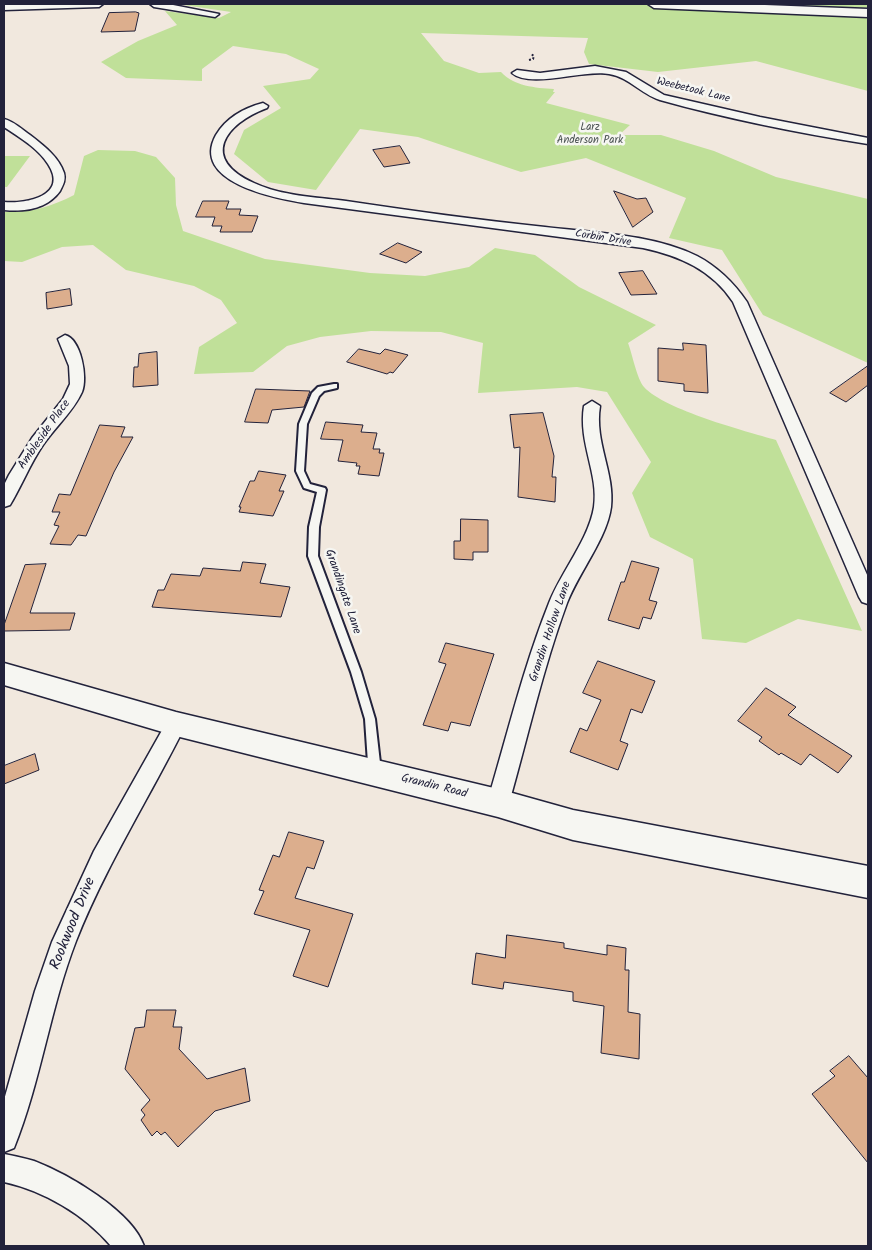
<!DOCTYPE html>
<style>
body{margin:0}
#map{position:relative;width:872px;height:1250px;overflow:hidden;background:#f1e8de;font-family:Kalam,sans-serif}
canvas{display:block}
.frame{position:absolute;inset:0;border:5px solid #22223b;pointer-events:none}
</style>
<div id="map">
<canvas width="872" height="1250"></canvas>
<div class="frame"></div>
</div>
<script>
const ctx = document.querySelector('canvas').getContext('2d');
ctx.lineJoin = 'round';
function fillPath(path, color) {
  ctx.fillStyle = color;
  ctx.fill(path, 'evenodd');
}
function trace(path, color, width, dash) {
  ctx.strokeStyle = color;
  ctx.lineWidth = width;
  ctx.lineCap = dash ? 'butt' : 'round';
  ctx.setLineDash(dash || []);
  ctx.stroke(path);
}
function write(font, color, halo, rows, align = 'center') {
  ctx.font = font + ' Kalam,sans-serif';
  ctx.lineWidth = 5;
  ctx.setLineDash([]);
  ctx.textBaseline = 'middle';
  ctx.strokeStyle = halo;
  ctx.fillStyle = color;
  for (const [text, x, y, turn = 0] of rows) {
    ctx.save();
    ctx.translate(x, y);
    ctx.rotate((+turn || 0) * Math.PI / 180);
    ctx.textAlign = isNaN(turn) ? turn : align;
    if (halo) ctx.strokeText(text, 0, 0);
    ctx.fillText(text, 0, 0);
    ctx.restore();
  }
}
fillPath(new Path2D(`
 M177,4H868V91L756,61L658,72L589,64L584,52L588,38L421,33L444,61L479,73L501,72C514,86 535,88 554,89L553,92H555L546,103L630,125L619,135H661L714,151L776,177L868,199V363L763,315L722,250L669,238L686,198L586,158L521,172L418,137L360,129L316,190L268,182L234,154L244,130L281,108L263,86L310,79L319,69L286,54L233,46L202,69V81L126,78L101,62L138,41L177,25L165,11L219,18L231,12Z
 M98,150L135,151L156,157L175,178L176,205L183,231L265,259L370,273L425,276L469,267L495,248L535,255L579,287L656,325L628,343C632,353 637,379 644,387C665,410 745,431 776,440L862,631L798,619L746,643L702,639L693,559L650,537L632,493L651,462L607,392L577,387L478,393L483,343L441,332L371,331L320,337L287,346L253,372L194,374L199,347L237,323L221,300L194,286L126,270L93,245L62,247L22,262L4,261V212C30,213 51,207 74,195L84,156Z
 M4,156H30L7,187H4Z`), '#c0e099');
const building = new Path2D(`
 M136,12L139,13L135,31L101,32L109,13Z
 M400,146L410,163L384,167L373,150Z
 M614,191L637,199L646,198L653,212L633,227Z
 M203,201H229L226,209H241L239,215L258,216L252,232H220L222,226H212L215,217H196Z
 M398,243L422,252L406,263L380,254Z
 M643,271L657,294L631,295L619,273Z
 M70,289L72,305L47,309L46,293Z
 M683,343L706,345L708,393L684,391V384L658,381V348L683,350Z
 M359,349L380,354L385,349L408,355L393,373L390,372L387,374L347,362Z
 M157,352L158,385L133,387L134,367H138L139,354Z
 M868,366V385L846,402L830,393Z
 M256,389L310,391L304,407L272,410L268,423L245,422Z
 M543,413L554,456L552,477H556L555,502L518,497L520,447L514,448L510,415Z
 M326,422L363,425L361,432L377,433L373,449H380L379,453H384L379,476L358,474L360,466H356L357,463L338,461L343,440L321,439Z
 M100,425L125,427L121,437H133L114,472L86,536L78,535L71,545L50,544L59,526L54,525L60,512H52L59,494L70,495Z
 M259,471L286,475L279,491H284L273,516L239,512L241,507H239L250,481H254Z
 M461,519L488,520V552H473V560L454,559V541H460Z
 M632,561L659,568L649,600L657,602L651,619L643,617L639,629L608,620L621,582H624Z
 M243,562L266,564L260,583L290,587L281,617L152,607L158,590H164L171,574L200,576L203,568L240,571Z
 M46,564L30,613H75L70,630L4,631V625L25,565Z
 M446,643L494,654L470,726L451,722L448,731L423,725L446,664L439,662Z
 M598,661L655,681L642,713L631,709L620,741L628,744L618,770L570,752L580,728L587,731L601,700L583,693Z
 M766,688L796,707L788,715L852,756L838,773L810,754L801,765L781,753L779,755L759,741L762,737L738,721Z
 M35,754L39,770L4,784V766Z
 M289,832L324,841L314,869L307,867L295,898L353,914L328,987L293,976L310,930L254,914L264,891L259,890L273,855L279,857Z
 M507,935L564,943V948L607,955V945L626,948L625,970H629L628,1012L640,1014L639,1059L601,1053L604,1006L573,1001V992L504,982L503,989L472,984L476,953L505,958Z
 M147,1010H176L173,1027H182L179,1049L207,1079L245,1068L250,1101L215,1111L178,1147L165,1132L161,1135L157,1131L152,1136L141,1120L145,1115L141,1110L150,1100L125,1069L135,1028L144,1027Z
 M849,1056L868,1078V1163L812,1094L835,1076L830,1071Z`);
fillPath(building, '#dcae8d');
trace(building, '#22223b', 1);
const lane = new Path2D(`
 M334,384H337V388L324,391L319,396L307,424L304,471L310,484L325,488L326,490L319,527L318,556L361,672L375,719L380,763L374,773L370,775L366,773L364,770L368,763L365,719L351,672L308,556L309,527L317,492L304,488L296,471L299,424L312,393L318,387Z`);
const street = new Path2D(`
 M4,4H103L99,7L4,10Z
 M150,4H168L219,14L215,17L154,7Z
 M595,66L626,72L664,95L760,117L868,138V144C799,133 728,119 660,100C641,94 629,77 609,74C585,69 530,89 512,73L517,70L540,73Z
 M263,103L268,106L267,108C224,124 200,159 254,183C282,196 315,197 346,201C412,211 479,220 545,227C595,233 652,234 697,256C718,267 734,283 747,302L868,577V604L862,602L859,597L733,302C712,270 680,256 643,248L304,203C274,198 190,182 216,135C226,118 244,108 263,103Z
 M4,119C13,121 23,130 30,135C43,145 59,157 64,173C66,180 63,185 60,191C47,209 25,212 4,210V202C26,204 69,196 48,164C38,148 19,137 4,127Z
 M65,335C81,339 88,378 82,392C73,412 55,427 43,445C30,464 22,485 10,505L4,507V485L9,475L32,438L63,399L70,384L69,366L58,339Z
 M592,401L600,406C594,442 615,473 611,507C607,538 579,572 567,603C543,668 528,736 509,803L506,810L498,813L490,810L487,803C507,736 523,668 549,603C561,572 589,539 594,507C599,474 578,443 584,406Z
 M176,716L183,718L186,724C150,797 106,865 76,941C50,1008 41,1081 14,1148L4,1152V1100L35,991L52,942L94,851L169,718Z
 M4,1154C14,1156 25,1158 34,1161C68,1174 132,1211 144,1246H111C84,1214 44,1191 4,1182Z`);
const secondary = new Path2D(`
 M4,663L176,712L498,789L573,810L868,866V898L573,840L498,817L176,736L4,685Z`);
const highway = new Path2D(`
 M648,4H739L868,9V17L654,8Z`);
trace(lane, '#22223b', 4);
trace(street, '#22223b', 3);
trace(secondary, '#22223b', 3);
trace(highway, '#22223b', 3);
trace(new Path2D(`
 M529,60L533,59L534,56L531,54`), '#22223b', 2, [2, 2]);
fillPath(lane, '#f6f6f2');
fillPath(street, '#f6f6f2');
fillPath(secondary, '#f6f6f2');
fillPath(highway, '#f6f6f2');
write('11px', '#22223b', '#f6f6f2', [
 ["Weebetook Lane",693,91,14],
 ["Corbin Drive",603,239,9]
]);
write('11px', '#4a5252', '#f6f6f2', [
 ["Larz",590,128],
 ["Anderson Park",590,141]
]);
write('12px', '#22223b', '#f6f6f2', [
 ["Ambleside Place",45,435,-55],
 ["Grandingate Lane",342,592,71],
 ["Grandin Hollow Lane",551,632,-71],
 ["Grandin Road",434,787,14]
]);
write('15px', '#22223b', '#f6f6f2', [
 ["Rookwood Drive",74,924,-68]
]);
</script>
